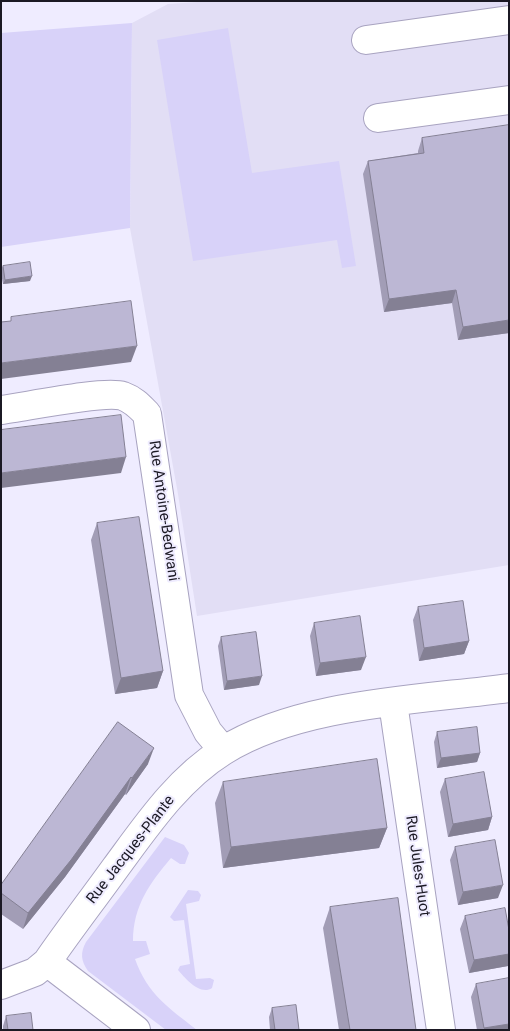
<!DOCTYPE html>
<style>
body{margin:0}
#map{position:relative;width:510px;height:1031px;overflow:hidden;background:#efecff;font-family:Roboto,sans-serif}
canvas{display:block}
.frame{position:absolute;inset:0;border:2px solid #1b1924;pointer-events:none}
</style>
<div id="map">
<canvas width="510" height="1031"></canvas>
<div class="frame"></div>
</div>
<script>
const ctx = document.querySelector('canvas').getContext('2d');
ctx.lineJoin = 'round';
function fillPath(path, color) {
  ctx.fillStyle = color;
  ctx.fill(path, 'evenodd');
}
function trace(path, color, width, dash) {
  ctx.strokeStyle = color;
  ctx.lineWidth = width;
  ctx.lineCap = dash ? 'butt' : 'round';
  ctx.setLineDash(dash || []);
  ctx.stroke(path);
}
function write(font, color, halo, rows, align = 'center') {
  ctx.font = font + ' Roboto,sans-serif';
  ctx.lineWidth = 4;
  ctx.setLineDash([]);
  ctx.textBaseline = 'middle';
  ctx.strokeStyle = halo;
  ctx.fillStyle = color;
  for (const [text, x, y, turn = 0] of rows) {
    ctx.save();
    ctx.translate(x, y);
    ctx.rotate((+turn || 0) * Math.PI / 180);
    ctx.textAlign = isNaN(turn) ? turn : align;
    if (halo) ctx.strokeText(text, 0, 0);
    ctx.fillText(text, 0, 0);
    ctx.restore();
  }
}
fillPath(new Path2D(`
 M212,1H509V565L197,616L178,494L130,228L132,23L168,4Z`), '#e2def5');
fillPath(new Path2D(`
 M132,23L130,228L1,247V33Z
 M228,28L252,173L339,161L356,266L342,268L337,240L193,261L157,40Z
 M165,837L184,845L189,853L185,864H180L171,858C150,883 133,906 133,941H146L150,954L135,959C148,995 169,1008 197,1030H166L88,971C81,961 80,953 86,942Z
 M188,890L198,891L201,895L199,901L186,904L196,979L210,978L214,980L212,988C200,996 185,978 178,970L180,966L190,964L184,920L174,921L170,917Z`), '#d8d2f9');
const minor = new Path2D(`
 M366,40L509,20
 M378,118L509,100
 M1,410C25,407 104,390 123,396C134,400 140,407 147,414L189,695L208,732L223,750
 M393,703L441,1030
 M47,962L136,1030
 M1,985L35,972L47,962C69,930 93,899 116,867C147,825 178,779 223,751C299,703 420,700 509,688`);
trace(minor, '#a8a3c0', 30);
trace(minor, '#fff', 28);
fillPath(new Path2D(`
 M422,138L509,333L458,340L452,303L384,312L363,174L368,161L418,153V151Z
 M3,266L30,281L3,284L1,273V269Z
 M97,523L163,671L157,688L115,694L91,540Z
 M418,607L469,641L464,654L419,661L413,620Z
 M314,623L361,670L316,676L310,636Z
 M221,637L259,685L224,690L218,646Z
 M118,722L148,764L126,795L125,794L65,877L23,929L1,914V885Z
 M437,732L480,753L477,762L437,768L434,742Z
 M445,779L492,817L488,830L448,837L440,792Z
 M223,782L387,828L379,848L223,868L215,803Z
 M455,847L498,898L458,905L450,860Z
 M330,907L416,1030H339L323,928Z
 M465,916L509,930L508,966L469,973L460,929Z
 M476,984L509,1030H477L471,997Z
 M272,1008L299,1030H270L269,1017Z
 M6,1016L33,1030H3V1026Z`), '#a29db6');
fillPath(new Path2D(`
 M32,276L30,281L3,284L5,280Z
 M456,290L452,303L384,312L389,299Z
 M509,320V333L458,340L463,327Z
 M137,346L131,362L1,379V363Z
 M126,457L121,473L1,488V473Z
 M469,641L464,654L419,661L424,648Z
 M366,657L361,670L316,676L320,663Z
 M163,671L157,688L115,694L121,678Z
 M262,676L259,685L224,690L227,681Z
 M154,748L148,764L126,795L132,778Z
 M480,753L477,762L437,768L441,758Z
 M131,777L125,794L65,877L23,929L28,913Z
 M492,817L488,830L448,837L453,824Z
 M387,828L379,848L223,868L231,847Z
 M503,885L498,898L458,905L463,892Z
 M509,954L508,966L469,973L474,960Z
 M509,1024V1030H484V1028Z`), '#848094');
const building = new Path2D(`
 M509,125V320L463,327L456,290L389,299L368,161L424,153L422,138Z
 M30,262L32,276L5,280L3,266Z
 M131,301L137,346L1,363V322L11,321V317Z
 M121,415L126,457L1,473V430Z
 M139,517L163,671L121,678L97,523Z
 M463,601L469,641L424,648L418,607Z
 M360,616L366,657L320,663L314,623Z
 M256,632L262,676L227,681L221,637Z
 M118,722L154,748L132,778L131,777L71,860L28,913L1,893V885Z
 M477,727L480,753L441,758L437,732Z
 M377,759L387,828L231,847L223,782Z
 M484,772L492,817L453,824L445,779Z
 M495,840L503,885L463,892L455,847Z
 M398,898L416,1030H350L330,907Z
 M505,908L509,930V954L474,960L465,916Z
 M509,978V1024L484,1028L476,984Z
 M296,1005L299,1030H275L272,1008Z
 M31,1013L33,1030H8L6,1016Z`);
fillPath(building, '#bcb7d4');
trace(building, '#848094', 1);
write('15px', '#1b1924', '#efecff', [
 ["Rue Antoine-Bedwani",163,511,82],
 ["Rue Jacques-Plante",131,850,-52],
 ["Rue Jules-Huot",417,866,82]
]);
</script>
